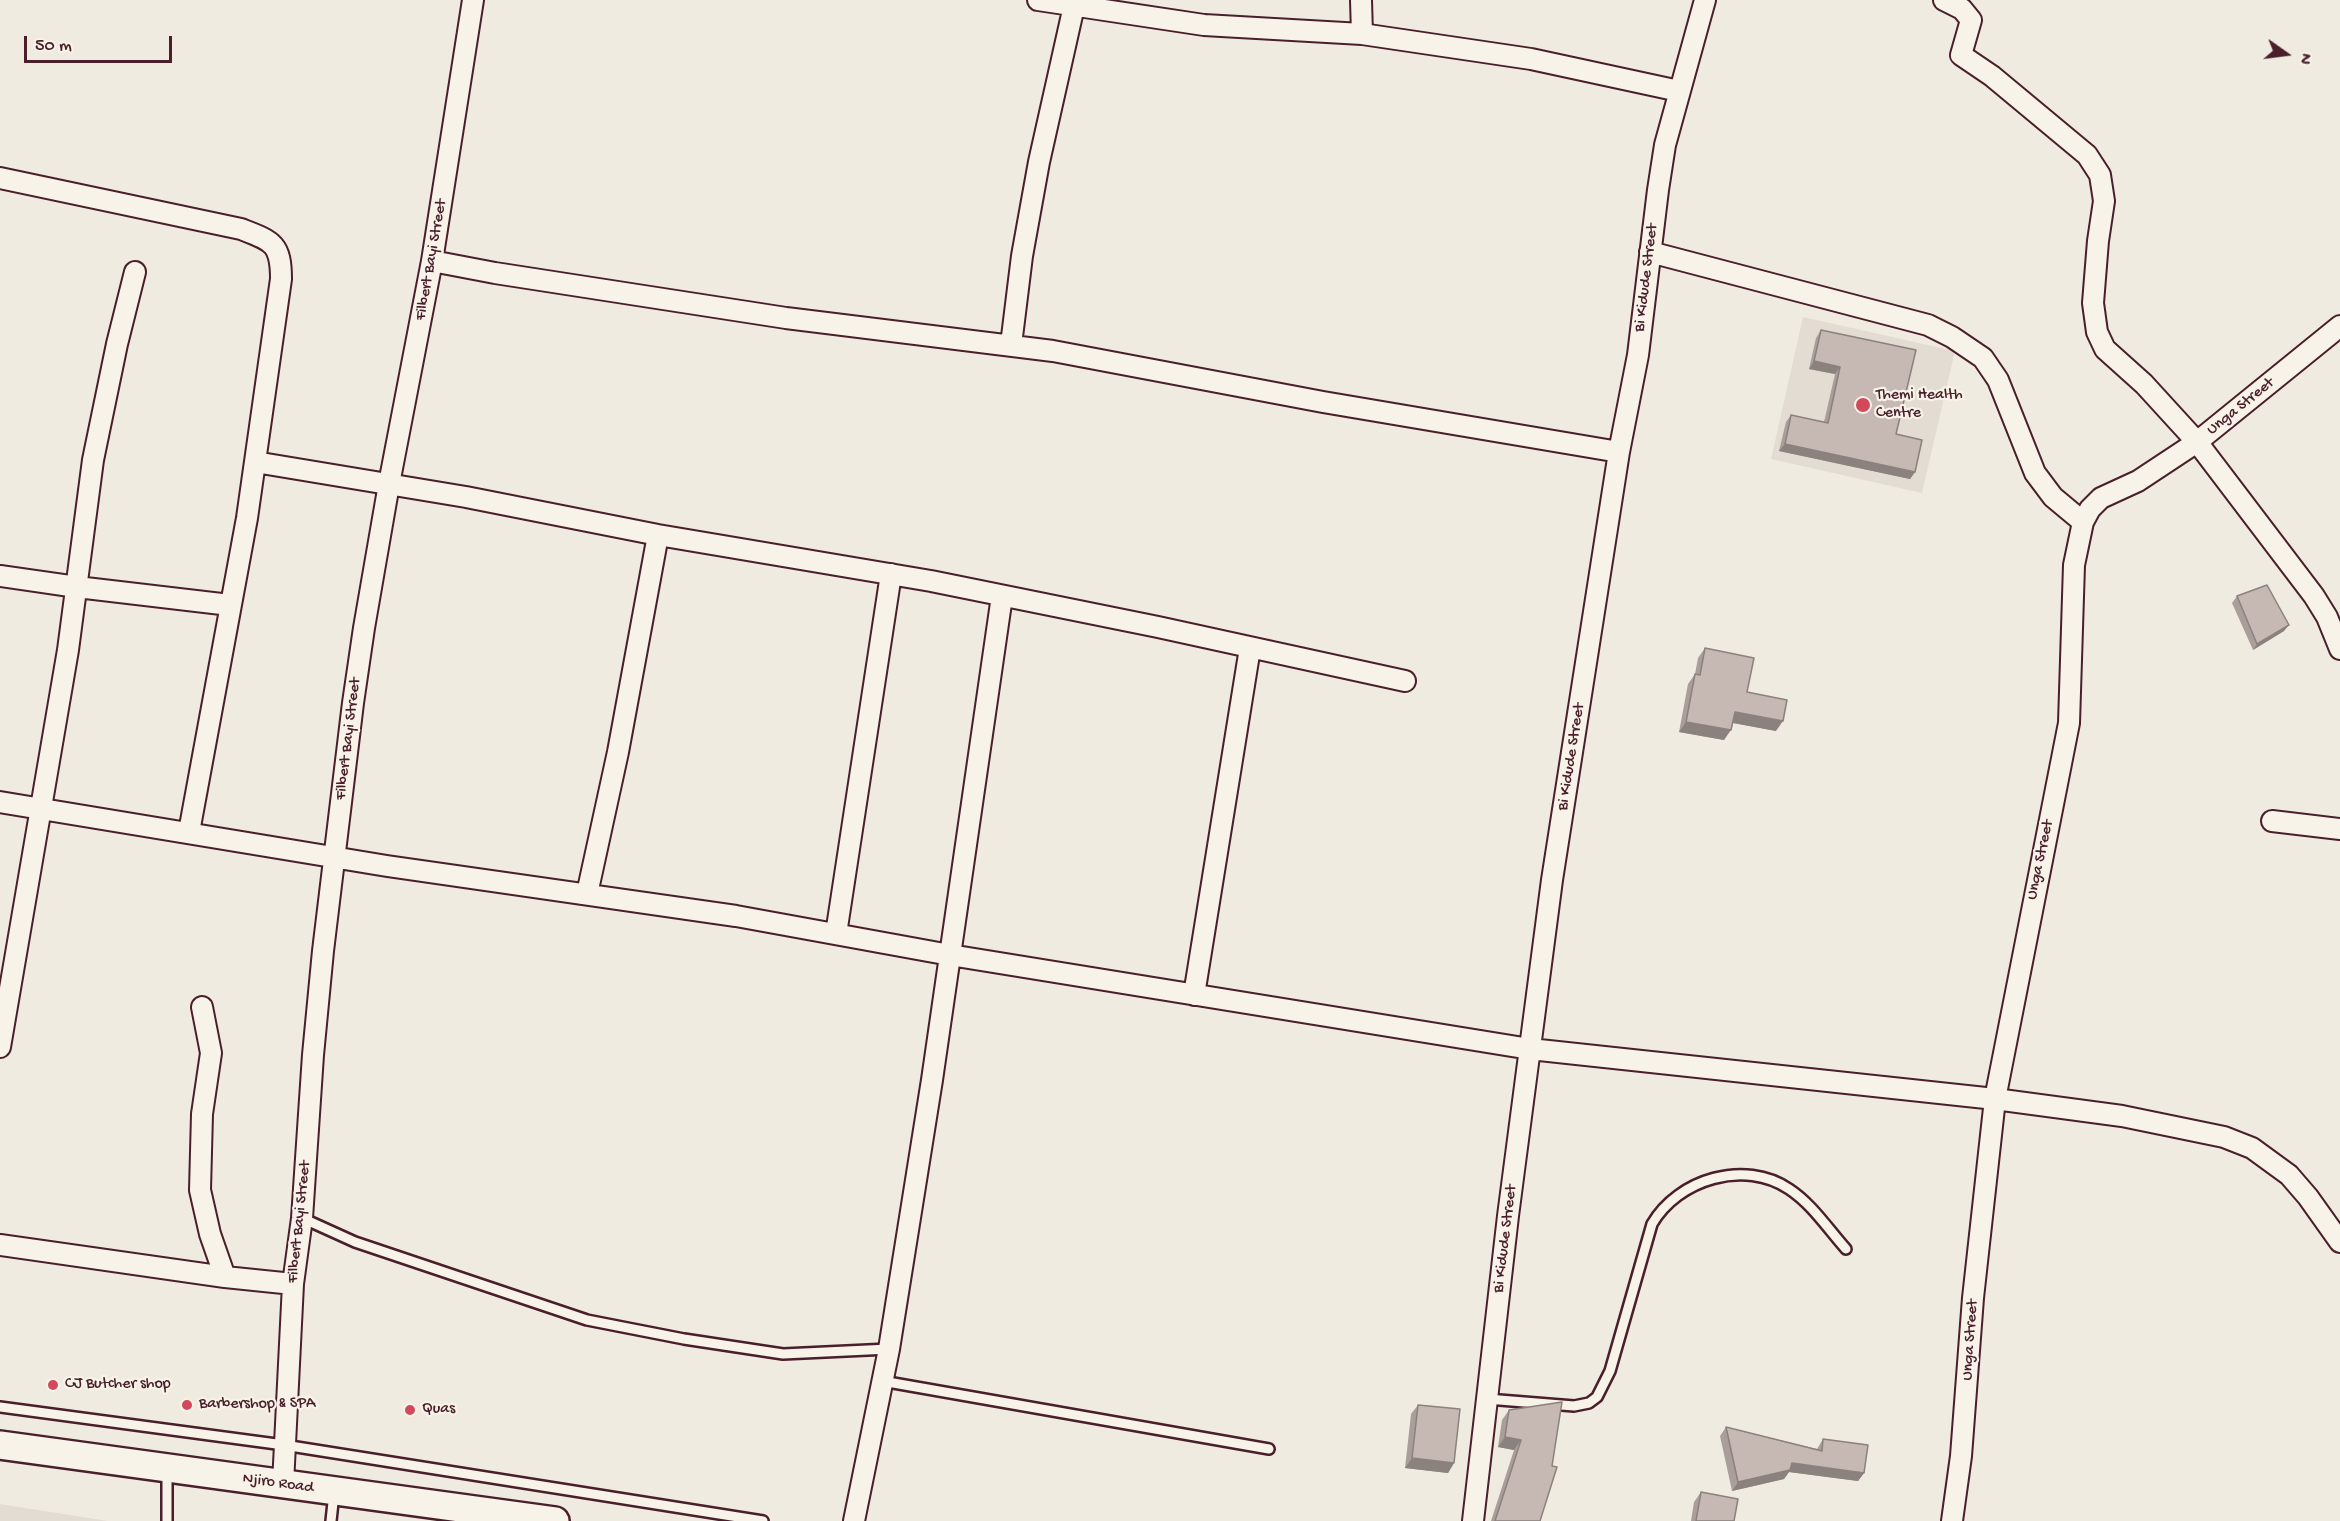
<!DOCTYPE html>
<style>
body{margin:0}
#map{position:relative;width:2340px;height:1521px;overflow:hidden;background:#f0ebe0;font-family:"Gochi Hand",sans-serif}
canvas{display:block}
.north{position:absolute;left:2256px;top:24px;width:60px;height:60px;-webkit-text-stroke:4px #f7f3e8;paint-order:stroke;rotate:104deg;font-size:16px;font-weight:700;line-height:24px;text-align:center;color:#4a1f2b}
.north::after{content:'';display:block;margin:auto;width:21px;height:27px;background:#4a1f2b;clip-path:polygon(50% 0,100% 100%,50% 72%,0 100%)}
.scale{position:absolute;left:24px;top:36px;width:148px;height:27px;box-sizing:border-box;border:3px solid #4a1f2b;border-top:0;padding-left:8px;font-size:18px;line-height:21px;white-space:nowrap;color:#4a1f2b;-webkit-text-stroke:4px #f7f3e8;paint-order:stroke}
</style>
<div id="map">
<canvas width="2340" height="1521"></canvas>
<div class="north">N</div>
<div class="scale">50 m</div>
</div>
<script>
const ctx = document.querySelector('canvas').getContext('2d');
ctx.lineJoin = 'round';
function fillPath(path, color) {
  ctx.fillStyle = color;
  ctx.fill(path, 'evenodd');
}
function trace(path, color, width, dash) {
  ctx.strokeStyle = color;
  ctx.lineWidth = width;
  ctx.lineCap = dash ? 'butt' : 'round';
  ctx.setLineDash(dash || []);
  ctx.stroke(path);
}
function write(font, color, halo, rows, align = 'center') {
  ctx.font = font + ' "Gochi Hand",sans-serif';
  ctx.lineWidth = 4.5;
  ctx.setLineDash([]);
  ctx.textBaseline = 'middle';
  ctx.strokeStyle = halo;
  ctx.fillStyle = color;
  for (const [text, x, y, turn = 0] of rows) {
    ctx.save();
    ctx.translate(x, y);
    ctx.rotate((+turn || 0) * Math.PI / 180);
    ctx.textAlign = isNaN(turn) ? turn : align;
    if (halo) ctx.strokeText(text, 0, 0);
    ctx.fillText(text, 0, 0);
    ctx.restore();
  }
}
fillPath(new Path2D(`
 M1803,317L1955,351L1922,493L1771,459Z
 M0,1504L108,1521H0Z`), '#e3dcd2');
const lane = new Path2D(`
 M302,1218L355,1242L587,1320L684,1339L783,1354L889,1349
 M882,1381L1269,1449
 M1487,1399L1574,1406L1589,1403L1597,1397L1610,1371L1652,1224C1678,1179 1745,1159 1789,1189C1812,1204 1828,1229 1846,1249
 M0,1407L284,1445L763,1521
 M167,1472V1521
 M331,1521L334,1493`);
const street = new Path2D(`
 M1038,0L1204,25L1362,34L1531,59L1679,91
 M1361,0L1362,34
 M1944,0L1962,9L1971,20L1961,55L1992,76L2087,155L2100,175L2104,201L2098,241L2093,303L2097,332L2105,349L2144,384L2197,442L2314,596L2327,617L2340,649
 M0,178L241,229C272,241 281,243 281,279L247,518L189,832
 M1650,252L1928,325L1952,337L1983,358L1998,380L2035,473L2053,497L2083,522
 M432,261L495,273L786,318L1053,351L1323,402L1619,452
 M1011,345L1022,256L1039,162L1074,6
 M255,462L466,497L658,535L931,581L1158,627L1405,681
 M0,576L77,587L230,605
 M0,802L387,866L736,916L950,955L1530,1049L1995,1099L2122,1116L2224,1137L2252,1148L2289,1175L2308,1197L2340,1242
 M2272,821L2340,829
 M587,894L618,752L658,535
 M836,934L891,574
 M1194,995L1250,648
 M202,1007L211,1053L202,1114L200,1190L210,1234L225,1277
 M0,1047L68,650L93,460L117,344L135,272
 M0,1245L225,1277L293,1284
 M283,1484L293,1284L302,1218L313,1055L323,951L353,703L364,628L389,484L432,261L473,0
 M854,1521L889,1349L932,1080L1002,596
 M1473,1521L1508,1216L1552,880L1619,452L1638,355L1658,190L1665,145L1705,0
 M1952,1521L1961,1456L1973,1298L1995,1099L2069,723L2074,565L2083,522L2090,509L2101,498L2138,481L2197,442L2340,326`);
const secondary = new Path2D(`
 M0,1445L555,1521`);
trace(lane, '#4a1f2b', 14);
trace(street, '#4a1f2b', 24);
trace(secondary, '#4a1f2b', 32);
trace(lane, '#f7f3e8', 9);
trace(street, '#f7f3e8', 20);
trace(secondary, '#f7f3e8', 27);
fillPath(new Path2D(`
 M1821,330L1896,434L1915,472L1910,479L1779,451L1786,422L1791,415L1824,422L1835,374L1809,369L1816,338Z
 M2237,596L2284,631L2253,650L2232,603Z
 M1705,648L1747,692L1776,731L1733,723L1724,740L1679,732L1688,684L1695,674L1698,658Z
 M1562,1402L1540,1521H1491L1514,1450L1498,1447L1502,1420L1509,1410Z
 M1418,1405L1454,1463L1448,1473L1405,1468L1411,1414Z
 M1726,1427L1817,1449L1823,1439L1864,1473L1858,1481L1789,1472L1784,1479L1732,1491L1720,1436Z
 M1701,1492L1734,1521H1691L1694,1502Z`), '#aa9e9a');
fillPath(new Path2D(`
 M1814,361L1840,367L1835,374L1809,369Z
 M1785,444L1915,472L1910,479L1779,451Z
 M2289,625L2284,631L2253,650L2257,644Z
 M1735,712L1783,721L1776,731L1728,722Z
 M1686,722L1731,730L1724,740L1679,732Z
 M1505,1437L1521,1440L1514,1450L1498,1447Z
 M1412,1458L1454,1463L1448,1473L1405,1468Z
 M1792,1463L1864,1473L1858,1481L1789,1472L1784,1479L1732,1491L1738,1482Z`), '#8b817d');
const building = new Path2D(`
 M1821,330L1916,350L1896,434L1922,440L1915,472L1785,444L1791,415L1828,423L1840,367L1814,361Z
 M2267,585L2289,625L2257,644L2237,596Z
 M1705,648L1754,658L1747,692L1787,700L1783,721L1735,712L1731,730L1686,722L1695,674L1700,675Z
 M1562,1402L1552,1466L1557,1467L1540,1521H1495L1521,1440L1505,1437L1509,1410Z
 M1418,1405L1460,1409L1454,1463L1412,1458Z
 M1726,1427L1822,1451L1823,1439L1868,1445L1864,1473L1792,1463L1790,1470L1738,1482Z
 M1701,1492L1738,1499L1734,1521H1696Z`);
fillPath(building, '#c6b8b3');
trace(building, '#8b817d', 1.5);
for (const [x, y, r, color] of [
 [1863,405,8,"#d1495b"],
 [53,1385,6,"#d1495b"],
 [187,1405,6,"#d1495b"],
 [410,1410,6,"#d1495b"]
]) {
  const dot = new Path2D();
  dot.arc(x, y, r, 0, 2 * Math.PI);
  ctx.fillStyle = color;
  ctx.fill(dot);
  trace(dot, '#f7f3e8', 2);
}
write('16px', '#4a1f2b', '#f7f3e8', [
 ["Filbert Bayi Street",432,260,-80],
 ["Bi Kidude Street",1647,278,-83],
 ["Unga Street",2241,407,-39],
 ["Filbert Bayi Street",349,739,-83],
 ["Bi Kidude Street",1572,757,-81],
 ["Unga Street",2041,860,-78],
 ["Filbert Bayi Street",300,1222,-84],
 ["Bi Kidude Street",1506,1239,-83],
 ["Unga Street",1971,1340,-86],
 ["Njiro Road",278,1484,8]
]);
write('16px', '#4a1f2b', '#f7f3e8', [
 ["Themi Health",1876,396],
 ["Centre",1876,414],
 ["CJ Butcher shop",65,1385],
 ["Barbershop & SPA",199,1405],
 ["Quas",422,1410]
], 'left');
</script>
